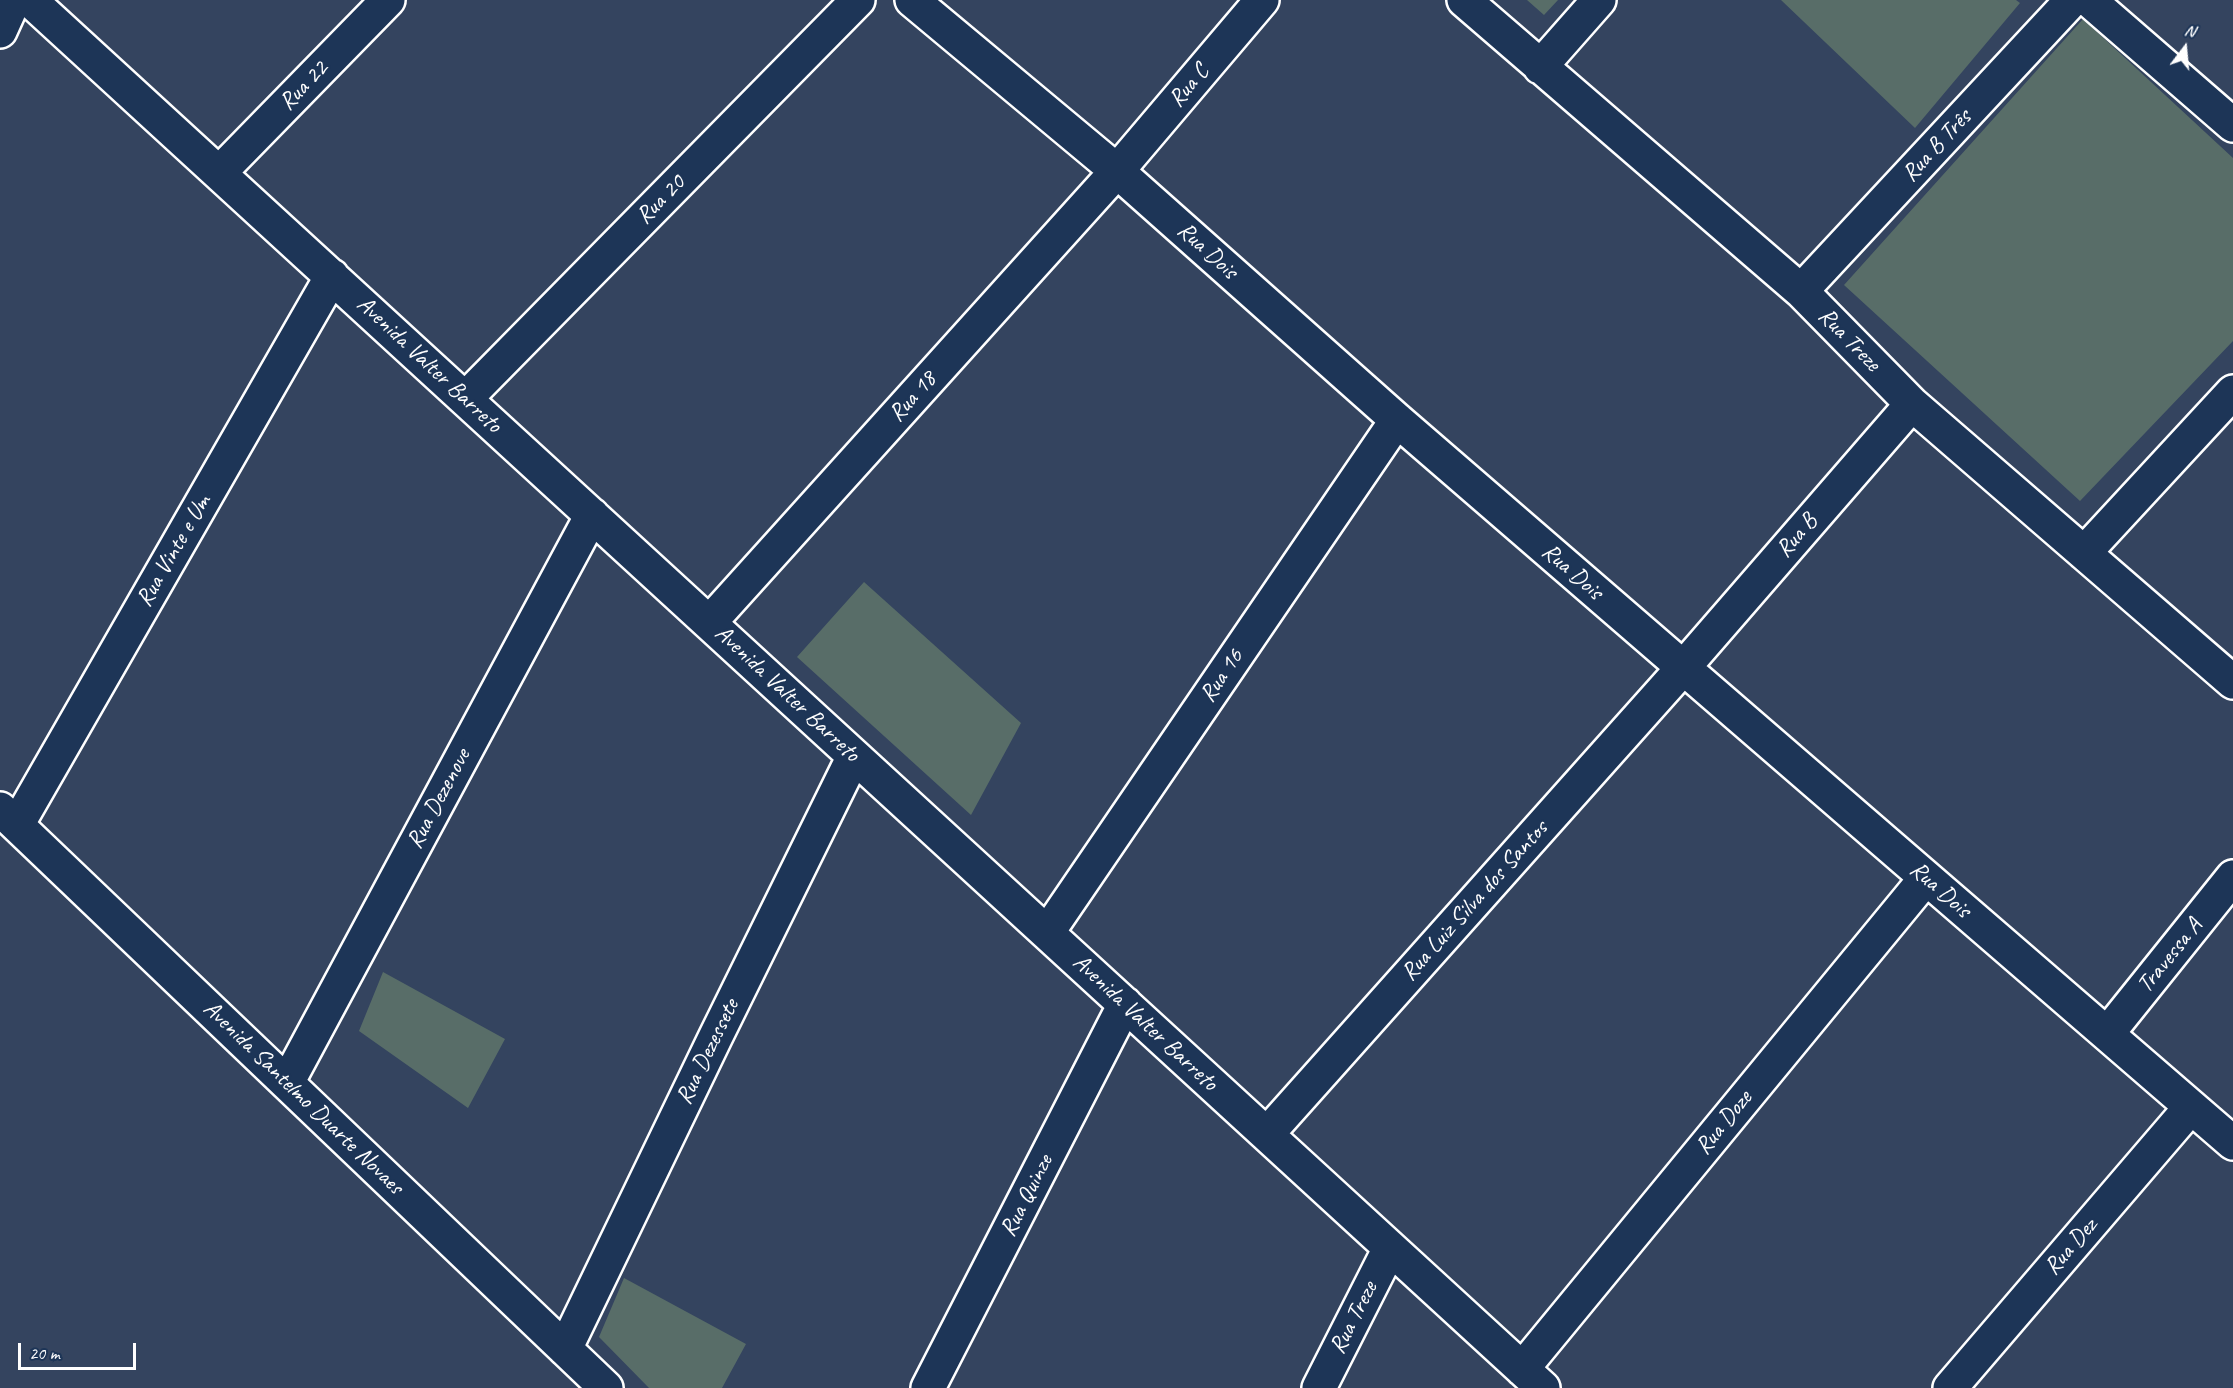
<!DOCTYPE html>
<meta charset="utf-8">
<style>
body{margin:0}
#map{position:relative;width:2233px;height:1388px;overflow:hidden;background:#34445f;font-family:Caveat,sans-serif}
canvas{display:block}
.north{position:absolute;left:2155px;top:18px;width:60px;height:60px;-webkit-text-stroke:4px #1d3557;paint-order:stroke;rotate:16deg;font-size:16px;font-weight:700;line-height:24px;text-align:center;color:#fff}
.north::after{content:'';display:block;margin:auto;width:21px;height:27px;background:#fff;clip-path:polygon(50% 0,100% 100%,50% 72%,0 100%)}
.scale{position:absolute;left:18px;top:1343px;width:118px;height:27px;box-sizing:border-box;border:3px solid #fff;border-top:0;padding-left:8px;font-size:18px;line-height:21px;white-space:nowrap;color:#fff;-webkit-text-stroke:4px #1d3557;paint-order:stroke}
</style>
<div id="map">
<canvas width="2233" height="1388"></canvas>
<div class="north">N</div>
<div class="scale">20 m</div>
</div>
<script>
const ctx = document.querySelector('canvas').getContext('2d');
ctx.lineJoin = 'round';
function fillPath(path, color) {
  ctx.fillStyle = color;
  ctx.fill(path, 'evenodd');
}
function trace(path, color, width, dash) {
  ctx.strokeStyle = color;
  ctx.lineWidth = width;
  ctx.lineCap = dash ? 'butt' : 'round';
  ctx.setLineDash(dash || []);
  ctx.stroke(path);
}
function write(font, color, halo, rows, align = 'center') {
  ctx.font = font + ' Caveat,sans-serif';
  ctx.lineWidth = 4.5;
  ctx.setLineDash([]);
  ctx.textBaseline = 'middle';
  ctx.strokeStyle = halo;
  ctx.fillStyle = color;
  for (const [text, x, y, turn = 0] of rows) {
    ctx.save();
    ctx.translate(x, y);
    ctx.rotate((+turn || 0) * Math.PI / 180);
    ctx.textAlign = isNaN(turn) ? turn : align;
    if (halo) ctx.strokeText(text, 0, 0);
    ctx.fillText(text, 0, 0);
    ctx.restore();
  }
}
fillPath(new Path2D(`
 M1527,0H1558L1544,15Z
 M1781,0H2016L2020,3L1915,128Z
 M2083,19L2233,158V341L2080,501L1844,285Z
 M864,582L1021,723L971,815L797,657Z
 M383,972L505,1039L468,1108L359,1031Z
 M624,1278L746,1344L722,1388H649L599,1337Z`), '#586d68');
const minor = new Path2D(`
 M30,0L1543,1388
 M912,0L1117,171L1397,420L2233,1143
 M1464,0L1801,291L1912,404L2233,682
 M2089,0L2233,125
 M0,31L14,0
 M1540,67L1599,0
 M219,173L388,0
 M1801,291L2072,0
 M465,399L858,0
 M2084,553L2233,392
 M709,623L1117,171L1262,0
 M0,809L606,1388
 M17,825L332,276
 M1047,933L1397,420
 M2107,1034L2233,877
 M287,1083L592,515
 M1267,1134L1683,668L1912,404
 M565,1349L715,1038L854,756
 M1522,1369L1926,878
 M928,1388L1125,1004
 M1319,1388L1390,1248
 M1950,1388L2191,1107`);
trace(minor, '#fff', 38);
trace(minor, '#1d3557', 33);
write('24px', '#fff', '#1d3557', [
 ["Rua 22",304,86,-46],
 ["Rua C",1189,86,-50],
 ["Rua B Três",1937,146,-47],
 ["Rua 20",661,200,-45],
 ["Rua Dois",1207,251,42],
 ["Rua Treze",1849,340,46],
 ["Avenida Valter Barreto",429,365,43],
 ["Rua 18",913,397,-48],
 ["Rua B",1797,536,-49],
 ["Rua Vinte e Um",174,551,-60],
 ["Rua Dois",1572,572,41],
 ["Rua 16",1222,676,-56],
 ["Avenida Valter Barreto",787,694,43],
 ["Rua Dezenove",439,799,-62],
 ["Rua Dois",1940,890,41],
 ["Rua Luiz Silva dos Santos",1475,901,-48],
 ["Travessa A",2170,956,-51],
 ["Avenida Valter Barreto",1145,1023,43],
 ["Rua Dezessete",708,1052,-64],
 ["Avenida Santelmo Duarte Novaes",303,1098,44],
 ["Rua Doze",1724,1123,-51],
 ["Rua Quinze",1027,1196,-63],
 ["Rua Dez",2071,1247,-49],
 ["Rua Treze",1354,1318,-63]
]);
</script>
